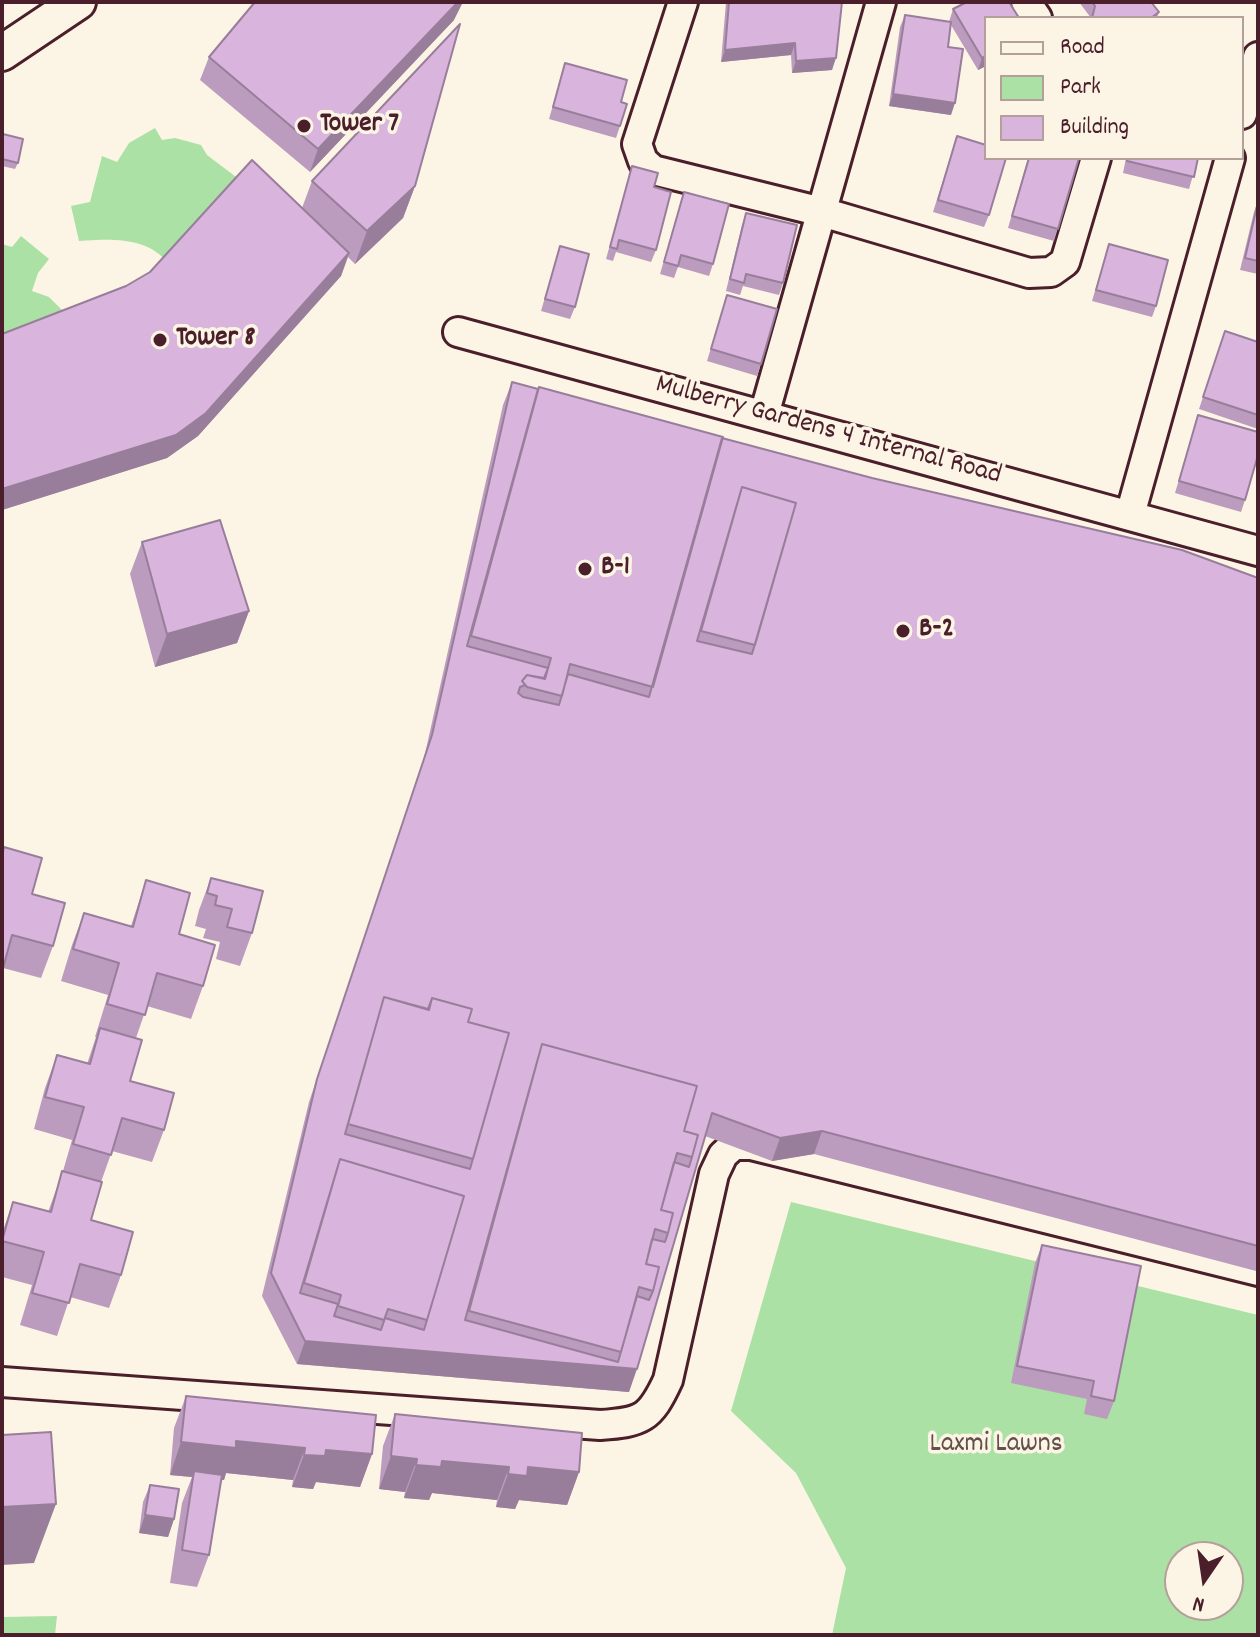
<!DOCTYPE html>
<style>
body{margin:0}
#map{position:relative;width:1260px;height:1637px;overflow:hidden;background:#fcf5e5;font-family:Dekko,sans-serif}
canvas{display:block}
.frame{position:absolute;inset:0;border:4px solid #4a1f2b;pointer-events:none}
.legend{position:absolute;left:984px;top:16px;width:260px;height:144px;box-sizing:border-box;background:#fcf5e5;border:2px solid #b59f9b;margin:0;padding:10px 14px;list-style:none;font-size:24px;color:#4a1f2b}
.legend li{display:flex;align-items:center;gap:16px;height:40px}
.legend b{width:40px;border:2px solid #b59f9b}
.north{position:absolute;left:1164px;top:1541px;width:80px;height:80px;box-sizing:border-box;background:#fcf5e5;border:2px solid #b59f9b;border-radius:50%;rotate:193deg;font-size:22px;font-weight:700;line-height:32px;text-align:center;color:#4a1f2b}
.north::after{content:'';display:block;margin:auto;width:28px;height:36px;background:#4a1f2b;clip-path:polygon(50% 0,100% 100%,50% 72%,0 100%)}
</style>
<div id="map">
<canvas width="1260" height="1637"></canvas>
<div class="frame"></div>
<ul class="legend">
<li><b style="height:10px;background:#fcf5e5"></b>Road</li>
<li><b style="height:22px;background:#abe1a4"></b>Park</li>
<li><b style="height:22px;background:#d9b4dd"></b>Building</li>
</ul>
<div class="north">N</div>
</div>
<script>
const ctx = document.querySelector('canvas').getContext('2d');
ctx.lineJoin = 'round';
function fillPath(path, color) {
  ctx.fillStyle = color;
  ctx.fill(path, 'evenodd');
}
function trace(path, color, width, dash) {
  ctx.strokeStyle = color;
  ctx.lineWidth = width;
  ctx.lineCap = dash ? 'butt' : 'round';
  ctx.setLineDash(dash || []);
  ctx.stroke(path);
}
function write(font, color, halo, rows, align = 'center') {
  ctx.font = font + ' Dekko,sans-serif';
  ctx.lineWidth = 7;
  ctx.setLineDash([]);
  ctx.textBaseline = 'middle';
  ctx.strokeStyle = halo;
  ctx.fillStyle = color;
  for (const [text, x, y, turn = 0] of rows) {
    ctx.save();
    ctx.translate(x, y);
    ctx.rotate((+turn || 0) * Math.PI / 180);
    ctx.textAlign = isNaN(turn) ? turn : align;
    if (halo) ctx.strokeText(text, 0, 0);
    ctx.fillText(text, 0, 0);
    ctx.restore();
  }
}
fillPath(new Path2D(`
 M155,128L162,140L175,138L201,145L207,155L244,183L169,265C149,236 110,239 79,241L71,206L90,202L102,156L117,162L129,143Z
 M21,236L49,259L38,273L32,291L49,297L66,314L2,354V244L12,247Z
 M791,1202L1258,1315V1635H832L846,1568L796,1473L731,1411ZM1180,1557H1228V1605H1180Z
 M57,1616L55,1635H2V1617Z`), '#abe1a4');
const minor = new Path2D(`
 M683,2L637,144L643,161L653,170L822,212L1029,273L1051,272L1065,262L1096,158
 M1026,2L1037,18
 M1242,114L1258,57
 M458,332L1258,551
 M764,415L881,2
 M1130,515L1230,158
 M2,1382L600,1425C642,1422 650,1419 668,1380L714,1174L723,1155L734,1145H751L1258,1271`);
const tertiary = new Path2D(`
 M2,53L78,2`);
trace(minor, '#4a1f2b', 34);
trace(tertiary, '#4a1f2b', 40);
trace(minor, '#fcf5e5', 28);
trace(tertiary, '#fcf5e5', 34);
fillPath(new Path2D(`
 M726,2H842L832,70L792,73L791,55L721,62Z
 M1079,2H1151L1159,12L1157,18H1091Z
 M953,9L986,18V66L978,70L951,25L948,47L951,115L889,106L900,27L905,15L949,22Z
 M454,20L310,172L200,80L209,57Z
 M565,63L621,102L620,126L616,138L549,119Z
 M957,136L989,215L984,227L933,212Z
 M2,138L18,163L15,169L2,166Z
 M1028,158H1079L1054,241L1008,228Z
 M1126,158H1198L1189,189L1123,173Z
 M632,166L654,187L656,250L651,262L616,252L613,261L606,259Z
 M312,181L415,186L403,218L355,264L348,257L341,276L198,436L167,458L2,510V334L126,286L302,208Z
 M684,192L713,264L709,276L678,267L674,278L660,274Z
 M1258,201V274L1240,270L1254,212Z
 M746,213L783,283L779,295L743,286L740,295L726,291L742,225Z
 M1109,244L1156,306L1152,317L1092,301Z
 M560,246L575,307L570,319L541,311Z
 M727,295L761,364L757,376L707,361Z
 M1225,331L1258,342V429L1199,409Z
 M512,382L872,478L1258,578V1265L1256,1271L814,1154L772,1161L705,1136L629,1392L297,1364L262,1296L309,1102L424,758L503,405Z
 M1198,415L1245,500L1241,512L1175,493Z
 M142,542L249,611L237,643L155,667L130,574Z
 M2,853L32,894L53,946L41,978L3,968Z
 M211,878L252,933L240,966L216,959L220,942L203,938L206,929L195,926L199,910Z
 M146,880L179,934L203,986L191,1019L147,1006L136,1038L130,1081L164,1130L152,1162L112,1151L101,1182L91,1220L121,1275L109,1308L70,1297L57,1336L20,1325L32,1285L2,1277V1233L13,1202L48,1212L63,1171L72,1140L34,1129L45,1088L57,1055L87,1064L96,1037H95L108,995L61,981L72,945L84,913L131,926Z
 M1042,1245L1114,1401L1107,1419L1084,1414L1087,1399L1011,1383L1035,1263Z
 M186,1396L372,1454L360,1487L316,1482L313,1489L292,1487L293,1480L226,1473L224,1480H221L209,1555L197,1587L170,1583L182,1503L192,1477L170,1475L174,1428Z
 M395,1414L579,1472L567,1505L519,1500L515,1509L496,1507L497,1500L432,1493L429,1500L404,1498L405,1492L379,1489L383,1446Z
 M150,1485L174,1519L168,1537L139,1533L143,1502Z`), '#bb9bbe');
fillPath(new Path2D(`
 M458,2H463L454,20L310,172L318,149Z
 M795,43L791,55L721,62L725,50Z
 M986,56V66L978,70L982,58Z
 M836,58L832,70L792,73L796,61Z
 M893,94L955,103L951,115L889,106Z
 M415,186L403,218L355,264L367,231Z
 M349,253L341,276L198,436L167,458L2,510V489Z
 M249,611L237,643L155,667L167,634Z
 M822,1131L814,1154L772,1161L780,1138Z
 M305,1341L637,1369L629,1392L297,1364Z
 M236,1441L305,1448L293,1480L226,1473L224,1480L193,1477L194,1471L192,1477L170,1475L181,1442Z
 M326,1450L372,1454L360,1487L316,1482L313,1489L292,1487L304,1455Z
 M391,1456L417,1459L405,1492L379,1489Z
 M442,1461L509,1467L497,1500L432,1493L429,1500L404,1498L416,1465Z
 M528,1467L579,1472L567,1505L519,1500L515,1509L496,1507L508,1474Z
 M56,1504L34,1563L2,1565V1507Z
 M145,1515L174,1519L168,1537L139,1533Z`), '#987e9b');
const building = new Path2D(`
 M255,2H458L318,149L209,57Z
 M729,2H842L836,58L796,61L795,43L725,50Z
 M967,2H1009L1019,18H986V56L982,58L953,9Z
 M1092,2H1151L1159,12L1151,18H1092L1095,6Z
 M905,15L951,22L948,47L963,49L955,103L893,94Z
 M460,24L415,186L367,231L312,181Z
 M565,63L627,80L621,102L627,104L620,126L553,107Z
 M3,134L23,139L18,163L2,159Z
 M957,136L986,145V158H1006L989,215L938,200Z
 M1029,158H1079L1058,229L1012,216Z
 M1128,158H1198L1194,177L1127,161Z
 M252,160L349,253L206,413L176,435L2,489V334L126,286L150,272Z
 M632,166L658,173L654,187L671,192L656,250L619,240L617,249L610,247Z
 M684,192L729,204L713,264L681,255L678,266L664,262Z
 M1258,202V261L1245,258Z
 M746,213L797,225L783,283L746,274L744,283L730,279Z
 M1109,244L1168,260L1156,306L1096,290Z
 M560,246L589,254L575,307L545,299Z
 M727,295L777,309L761,364L711,349Z
 M1225,331L1258,342V415L1203,397Z
 M512,382L538,389L467,646L548,668L544,678L527,675L522,681L525,685L520,687L518,693L523,697L559,705L568,674L649,697L722,438L872,478L1182,550L1258,578V1246L822,1131L780,1138L712,1113L637,1369L305,1341L271,1273L317,1079L432,735ZM742,487L796,503L752,654L697,641ZM384,997L428,1009L432,998L472,1009L468,1022L509,1033L470,1169L345,1134ZM542,1044L697,1086L684,1131L698,1135L692,1157L689,1167L674,1162L661,1210L673,1213L668,1233L665,1242L652,1239L646,1264L659,1267L653,1291L649,1300L637,1296L618,1362L465,1320ZM340,1159L464,1196L424,1330L385,1318L381,1330L334,1316L338,1304L300,1293Z
 M539,387L723,437L653,687L570,664L562,696L527,687L522,681L527,675L545,679L551,658L471,636Z
 M1198,415L1258,432V455L1245,500L1179,481Z
 M742,487L796,503L755,645L701,631Z
 M220,520L249,611L167,634L142,542Z
 M4,847L42,858L32,894L65,903L53,946L12,935L2,972V855Z
 M211,878L263,891L252,933L227,927L232,909L215,905L217,896L207,893Z
 M146,880L190,893L179,934L215,945L203,986L157,973L145,1015L107,1004L119,963L73,949L84,913L133,927Z
 M384,997L429,1010L432,998L472,1009L468,1022L509,1033L473,1159L348,1124Z
 M100,1028L142,1040L130,1081L174,1093L164,1130L122,1118L111,1155L73,1144L84,1107L45,1097L57,1055L90,1064Z
 M542,1044L697,1086L684,1131L698,1135L692,1157L677,1153L661,1210L673,1213L668,1233L655,1229L646,1264L659,1267L653,1291L639,1287L621,1352L469,1311Z
 M340,1159L464,1196L427,1320L388,1309L384,1320L338,1306L341,1295L304,1283Z
 M62,1171L102,1182L91,1220L133,1232L121,1275L80,1264L69,1303L32,1293L44,1252L2,1241L13,1202L51,1212Z
 M1042,1245L1141,1266L1114,1401L1091,1396L1094,1381L1017,1366Z
 M186,1396L376,1415L372,1454L326,1450L325,1456L304,1455L305,1448L236,1441V1448L181,1442Z
 M395,1414L582,1433L579,1472L528,1467L527,1476L508,1474L509,1467L442,1461L441,1467L416,1465L417,1459L391,1456Z
 M51,1432L56,1504L2,1507V1435Z
 M194,1471L222,1475L209,1555L182,1550Z
 M150,1485L179,1489L174,1519L145,1515Z`);
fillPath(building, '#d9b4dd');
trace(building, '#987e9b', 2);
for (const [x, y, r, color] of [
 [304,126,8,"#4a1f2b"],
 [160,340,8,"#4a1f2b"],
 [585,569,8,"#4a1f2b"],
 [903,631,8,"#4a1f2b"]
]) {
  const dot = new Path2D();
  dot.arc(x, y, r, 0, 2 * Math.PI);
  ctx.fillStyle = color;
  ctx.fill(dot);
  trace(dot, '#fcf5e5', 3);
}
write('bold 28px', '#4a1f2b', '#fcf5e5', [
 ["Tower 7",320,126],
 ["Tower 8",176,340],
 ["B-1",601,569],
 ["B-2",919,631]
], 'left');
write('28px', '#4a1f2b', '#fcf5e5', [
 ["Mulberry Gardens 4 Internal Road",828,432,15]
]);
write('28px', '#625049', '#fcf5e5', [
 ["Laxmi Lawns",996,1446]
]);
</script>
